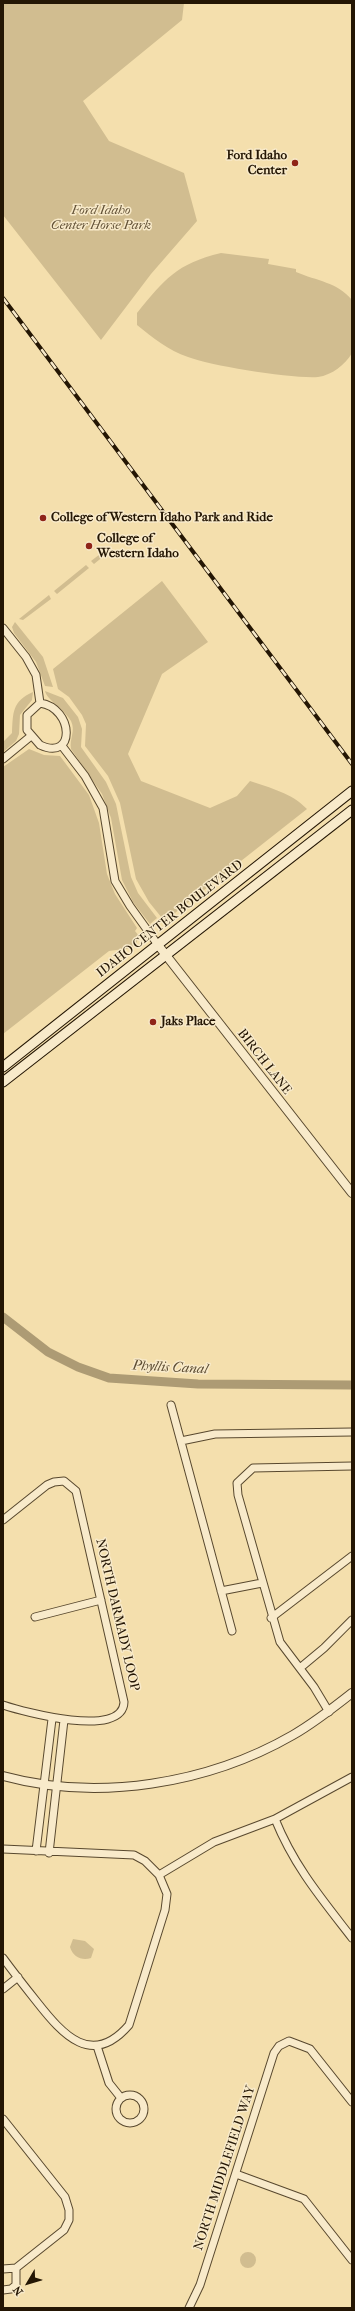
<!DOCTYPE html>
<style>
body{margin:0}
#map{position:relative;width:355px;height:2311px;overflow:hidden;background:#f4dfad;font-family:"IM FELL French Canon",serif}
canvas{display:block}
.frame{position:absolute;inset:0;border:4px solid #241604;pointer-events:none}
.north{position:absolute;left:8px;top:2263px;width:40px;height:40px;-webkit-text-stroke:3px #f8eaca;paint-order:stroke;rotate:232deg;font-size:11px;font-weight:700;line-height:16px;text-align:center;color:#241604}
.north::after{content:'';display:block;margin:auto;width:14px;height:18px;background:#241604;clip-path:polygon(50% 0,100% 100%,50% 72%,0 100%)}
</style>
<div id="map">
<canvas width="355" height="2311"></canvas>
<div class="frame"></div>
<div class="north">N</div>
</div>
<script>
const ctx = document.querySelector('canvas').getContext('2d');
ctx.lineJoin = 'round';
function fillPath(path, color) {
  ctx.fillStyle = color;
  ctx.fill(path, 'evenodd');
}
function trace(path, color, width, dash) {
  ctx.strokeStyle = color;
  ctx.lineWidth = width;
  ctx.lineCap = dash ? 'butt' : 'round';
  ctx.setLineDash(dash || []);
  ctx.stroke(path);
}
function write(font, color, halo, rows, align = 'center') {
  ctx.font = font + ' "IM FELL French Canon",serif';
  ctx.lineWidth = 3;
  ctx.setLineDash([]);
  ctx.textBaseline = 'middle';
  ctx.strokeStyle = halo;
  ctx.fillStyle = color;
  for (const [text, x, y, turn = 0] of rows) {
    ctx.save();
    ctx.translate(x, y);
    ctx.rotate((+turn || 0) * Math.PI / 180);
    ctx.textAlign = isNaN(turn) ? turn : align;
    if (halo) ctx.strokeText(text, 0, 0);
    ctx.fillText(text, 0, 0);
    ctx.restore();
  }
}
fillPath(new Path2D(`
 M3,3H184L182,20L83,101L109,141L184,173L197,221L151,274L101,340L3,215Z
 M221,253L269,259L268,264L296,269V272C317,281 337,282 352,300V353C345,365 332,375 318,377C294,379 211,366 188,357C168,350 153,338 137,325V313C165,279 176,264 221,253Z
 M108,548L110,551L94,564L91,561Z
 M86,565L89,568L57,594L54,591Z
 M162,581L208,642L162,674L128,754L141,781L210,808L237,796L250,781C270,788 292,793 307,809L166,920L162,918L149,902L136,879L120,803L108,776L85,746L86,724L82,715L69,697L58,689L53,669Z
 M49,595L51,599L23,620L19,619Z
 M15,622L43,657L53,687L45,686L36,662L14,633L12,627Z
 M45,691L63,698L78,717L82,729L81,747L106,782L116,804L131,877L138,893L157,918L150,924L133,902L122,880L111,818L102,794L71,749C69,739 76,731 71,721C65,710 47,700 45,691Z
 M33,692L32,700L20,715L19,734L16,741L3,752V742L12,733C13,713 12,701 33,692Z
 M29,749L44,755L60,756L89,795L99,823L107,874L115,894L137,928L135,931L139,936L136,944L131,948L109,951L3,1034V767Z
 M73,1939L85,1941L94,1949L91,1958C82,1961 73,1957 70,1947Z
 M240 2260a8 8 0 1 1 16 0a8 8 0 1 1-16 0Z`), '#d1bd90');
trace(new Path2D(`
 M3,1317L48,1352L78,1367L109,1378L198,1384L352,1385`), '#ad9b74', 9);
const minor = new Path2D(`
 M3,628L26,657L36,675L40,703
 M40,703C74,708 76,762 40,745L27,730V715Z
 M62,746L85,776L103,808L115,881L130,906L158,945
 M3,759L31,736
 M171,1405L232,1631
 M181,1441L215,1434L352,1432
 M3,1520L47,1485L54,1482L64,1481L76,1491L124,1702C123,1739 24,1712 3,1705
 M221,1591L262,1583
 M35,1617L101,1600
 M271,1618L352,1556
 M300,1668L324,1648L352,1620
 M329,1712L314,1687L280,1642L238,1495L237,1483L253,1468L352,1466
 M275,1819C294,1866 321,1898 352,1938
 M3,1849L134,1855L145,1861L159,1875L167,1894L165,1910L129,2025C92,2068 63,2035 37,2002C25,1987 14,1973 3,1958
 M36,1851L52,1719
 M49,1853L64,1720
 M159,1875L214,1842L275,1819L352,1777
 M3,1989L18,1977
 M97,2046L109,2083L121,2098
 M116 2109a14 14 0 1 1 28 0a14 14 0 1 1-28 0Z
 M3,2119L65,2197L69,2210V2220L64,2230L16,2268L3,2269
 M236,2174L304,2199L352,2260
 M3,2290L11,2289L16,2285V2268
 M189,2308L200,2285L274,2053L279,2046L289,2041L310,2049L352,2102`);
const tertiary = new Path2D(`
 M158,945L352,1193
 M3,1776C98,1802 208,1784 293,1735C314,1723 333,1708 352,1693`);
const secondary = new Path2D(`
 M3,1067L352,791
 M3,1082L352,810`);
trace(minor, '#58482e', 9);
trace(tertiary, '#58482e', 10);
trace(secondary, '#241604', 11);
trace(minor, '#f8eaca', 7);
trace(tertiary, '#f8eaca', 8);
trace(secondary, '#f8eaca', 9);
const rail = new Path2D(`
 M3,298L352,764`);
trace(rail, '#241604', 4);
trace(rail, '#f8eaca', 2.5, [8]);
for (const [x, y, r, color] of [
 [295,163,4,"#8f2418"],
 [43,518,4,"#8f2418"],
 [89,546,4,"#8f2418"],
 [153,1022,4,"#8f2418"]
]) {
  const dot = new Path2D();
  dot.arc(x, y, r, 0, 2 * Math.PI);
  ctx.fillStyle = color;
  ctx.fill(dot);
  trace(dot, '#f8eaca', 1.5);
}
write('bold 13px', '#241604', '#f8eaca', [
 ["Ford Idaho",287,156,"right"],
 ["Center",287,171,"right"],
 ["College of Western Idaho Park and Ride",51,518],
 ["College of",97,539],
 ["Western Idaho",97,554],
 ["Jaks Place",161,1022]
], 'left');
write('italic 13px', '#615035', '#f8eaca', [
 ["Ford Idaho",101,211],
 ["Center Horse Park",101,226]
]);
write('13px', '#241604', '#f8eaca', [
 ["IDAHO CENTER BOULEVARD",170,919,-38],
 ["BIRCH LANE",264,1062,52],
 ["NORTH DARMADY LOOP",117,1615,77],
 ["NORTH MIDDLEFIELD WAY",225,2168,-72]
]);
write('italic 14px', '#5b4b31', '#f8eaca', [
 ["Phyllis Canal",170,1368,3]
]);
</script>
